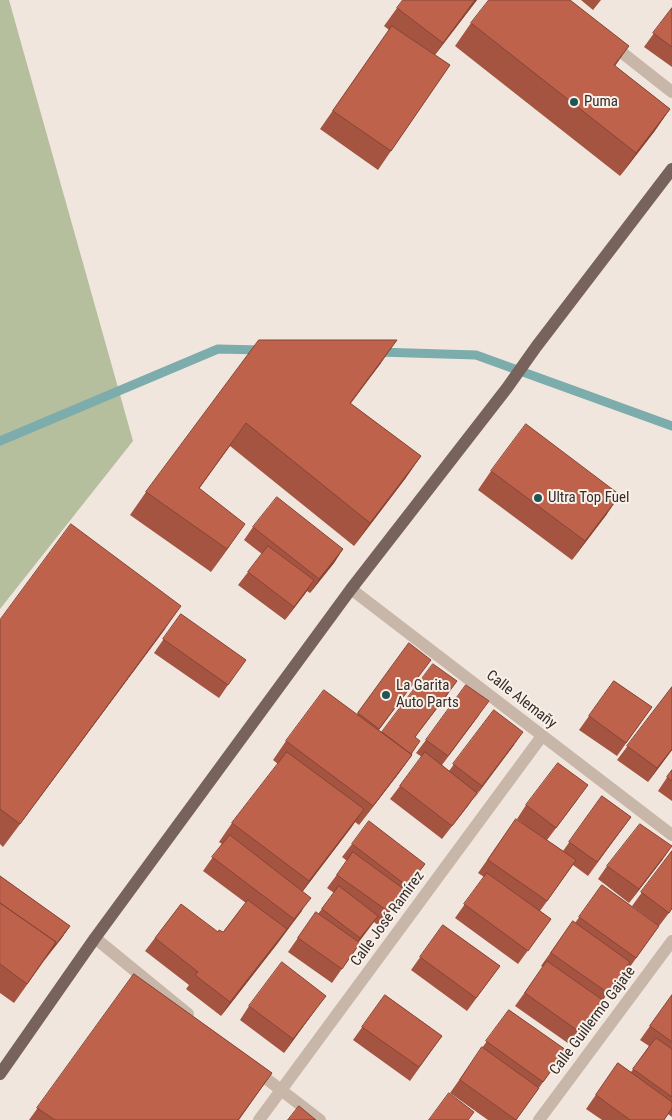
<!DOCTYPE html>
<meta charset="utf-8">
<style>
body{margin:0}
canvas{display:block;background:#f1e6dd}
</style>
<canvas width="672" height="1120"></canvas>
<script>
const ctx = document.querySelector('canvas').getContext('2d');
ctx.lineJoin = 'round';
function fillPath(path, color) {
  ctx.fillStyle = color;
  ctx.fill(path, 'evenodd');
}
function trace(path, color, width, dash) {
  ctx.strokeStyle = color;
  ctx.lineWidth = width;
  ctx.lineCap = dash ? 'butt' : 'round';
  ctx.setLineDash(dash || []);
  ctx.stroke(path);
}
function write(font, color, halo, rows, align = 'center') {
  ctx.font = font + ' "Roboto Condensed",sans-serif';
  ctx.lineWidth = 4;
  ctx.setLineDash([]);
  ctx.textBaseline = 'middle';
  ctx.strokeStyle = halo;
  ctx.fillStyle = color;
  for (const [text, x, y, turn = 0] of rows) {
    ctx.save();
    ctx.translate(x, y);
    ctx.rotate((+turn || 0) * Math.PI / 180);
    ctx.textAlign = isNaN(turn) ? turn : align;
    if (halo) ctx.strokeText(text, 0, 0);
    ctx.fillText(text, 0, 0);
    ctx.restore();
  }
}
fillPath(new Path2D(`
 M0,0H9L133,441L0,609Z`), '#b6bf9d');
trace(new Path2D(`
 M378,352L476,355L672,426
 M0,441L218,349L262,350`), '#7dacac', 9);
trace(new Path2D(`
 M611,44L672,92
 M351,589L672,835
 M95,938L188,1014
 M255,1070L320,1120
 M259,1120L542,736
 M539,1120L672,941`), '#c8b6a9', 12);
trace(new Path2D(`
 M0,1074L95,938L351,589L507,388L536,347L672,169`), '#77635b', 12);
fillPath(new Path2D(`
 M477,0L435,55L450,65L378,170L320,129L389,30L384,26L397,8Z
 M581,0H601L593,10Z
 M672,8V67L644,47Z
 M471,23L615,66L670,109L654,132L620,176L455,46Z
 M259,340L381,363L350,403L421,456L405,479L354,546L230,446L199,489L229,547L211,572L130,515L146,492Z
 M491,471L607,514L572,560L478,490Z
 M253,527L343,549L334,563L310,593L307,591L285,620L238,585L262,554L244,540Z
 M181,614L228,685L219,698L154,653Z
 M0,620L165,629L3,847L0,844Z
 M409,643L421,673L379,730L382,732L448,694L415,737L412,755L399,773L359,825L355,822L303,891L302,911L221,1016L186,989L189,985L145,951L155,938L223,932L246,903L203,871L222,844L219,842L232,823L278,764L273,760L286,741L357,714Z
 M614,681L652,707L617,756L579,730Z
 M672,687V750L648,782L617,760Z
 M494,710L514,745L442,839L390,799L422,757L416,753L426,740L480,714L442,765L449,771Z
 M672,770V801L658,791Z
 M602,796L631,817L588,876L573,865L540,911L551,919L518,964L455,918L484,877L478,873L516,819L530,829L517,819L526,805L578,799L547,840L563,851Z
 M352,844L425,864L379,926L374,922L359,942L360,943L332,983L288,952L316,912L318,914L334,893L327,888L347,861L342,857Z
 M672,851V909L659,926L632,906Z
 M663,859L629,903L598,879L607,866Z
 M0,876L70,926L61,939L44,961L14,1003L0,993Z
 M602,885L659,926L627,971L625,970L603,1000L604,1001L572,1046L515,1006L543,967L541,966L573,921L575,923Z
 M443,925L500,966L467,1011L411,970Z
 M134,974L272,1073L239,1120H29Z
 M385,995L442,1036L410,1081L353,1040Z
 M672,995V1117L668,1114L664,1120H602L586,1109L618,1063L631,1072L649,1046L640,1040Z
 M249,1006L316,1009L284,1053L240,1020Z
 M509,1010L566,1050L516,1120H488L450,1093Z`), '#a45441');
fillPath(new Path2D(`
 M475,0H477L430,61L443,43Z
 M629,46L613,69L614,65Z
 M670,109L654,132L620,176L636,153Z
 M397,340L381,363L334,426L350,403Z
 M421,456L405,479L354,546L370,523Z
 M620,495L607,514L572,560L585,541Z
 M245,524L229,547L211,572L227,549Z
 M343,549L334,563L310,593L319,579Z
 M314,580L305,594L285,620L294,607Z
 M181,606L165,629L3,847L20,824Z
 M457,681L448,694L405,750L415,737Z
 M523,732L514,745L473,800L482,786Z
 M672,749V750L648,782L657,768Z
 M412,755L399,773L359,825L373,806Z
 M477,793L468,806L442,839L452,826Z
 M364,809L351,828L296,900L309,881Z
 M672,846L663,859L629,903L639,889Z
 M425,864L415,878L379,926L407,886Z
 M311,898L278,943L221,1016L230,1002Z
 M378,916L368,929L351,952L360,938Z
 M70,926L61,939L43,961L52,948Z
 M326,996L316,1009L284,1053L293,1039Z`), '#864535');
const building = new Path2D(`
 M403,0H475L443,43L397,8Z
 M489,0H570L629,46L614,65L670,109L636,153L471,23Z
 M672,8V47L653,33Z
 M392,26L450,65L391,151L333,111Z
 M259,340H397L350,403L421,456L370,523L246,423L199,488L245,524L227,549L146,492Z
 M526,424L620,495L585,541L491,471Z
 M277,497L343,549L319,579L253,527Z
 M71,524L181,606L20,824L0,809V620Z
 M268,546L314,580L294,607L248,572Z
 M181,614L246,660L228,685L163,639Z
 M409,643L431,660L379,729L358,713Z
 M433,664L457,681L415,737L420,741L411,754L382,732Z
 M614,681L652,707L626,743L589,716Z
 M466,685L489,701L448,756L426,740Z
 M672,687V749L657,768L627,746Z
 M324,690L412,755L373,806L286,741Z
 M494,710L523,732L482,786L453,764Z
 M287,752L364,809L309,881L232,823Z
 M425,752L477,793L452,826L400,786Z
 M558,763L588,785L556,828L526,805Z
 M672,770V781L667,777Z
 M602,796L631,817L597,862L569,842Z
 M516,819L576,860L547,901L488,860Z
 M369,821L425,864L407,886L352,844Z
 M640,824L672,846L639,889L607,866Z
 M230,835L311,898L294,919L212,857Z
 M672,851V908L669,913L641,892Z
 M353,852L405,890L389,912L337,875Z
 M487,873L551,919L528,951L464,904Z
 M0,876L70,926L53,948L56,942L0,903Z
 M602,885L659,926L636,958L579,917Z
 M339,886L378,916L360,938L322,909Z
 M248,900L287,929L230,1002L195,975L198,972L155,938L181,904L218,932L219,930L223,932Z
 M0,903L56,942L27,984L0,964Z
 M316,912L360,943L342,969L298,938Z
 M573,921L630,962L608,993L551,953Z
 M443,925L500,966L476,998L420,957Z
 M547,961L604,1001L581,1033L525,993Z
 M282,962L326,996L293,1039L249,1006Z
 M134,974L272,1073L238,1120H55L37,1108Z
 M385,995L442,1036L419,1067L362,1027Z
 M672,995V1042L650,1026Z
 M509,1010L566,1050L543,1082L486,1041Z
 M656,1038L672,1049V1097L633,1069Z
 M482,1047L539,1088L516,1120L460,1080Z
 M618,1063L672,1102V1108L664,1120H630L596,1095Z
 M449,1093L474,1112L468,1120H429Z
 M299,1106L316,1120H288Z`);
fillPath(building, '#bf624c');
trace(building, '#864535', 1);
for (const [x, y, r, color] of [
 [574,102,5,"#205555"],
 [538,498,5,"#205555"],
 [386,695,5,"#205555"]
]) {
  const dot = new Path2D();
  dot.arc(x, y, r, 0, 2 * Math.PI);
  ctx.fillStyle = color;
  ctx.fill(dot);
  trace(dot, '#f9f1e9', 2);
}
write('15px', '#362c29', '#f9f1e9', [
 ["Puma",584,102],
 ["Ultra Top Fuel",548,498],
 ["La Garita",396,686],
 ["Auto Parts",396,703]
], 'left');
write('15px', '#362c29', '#f9f1e9', [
 ["Calle Alemañy",521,700,38],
 ["Calle José Ramírez",388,919,-54],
 ["Calle Guillermo Gajate",593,1021,-53]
]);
</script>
